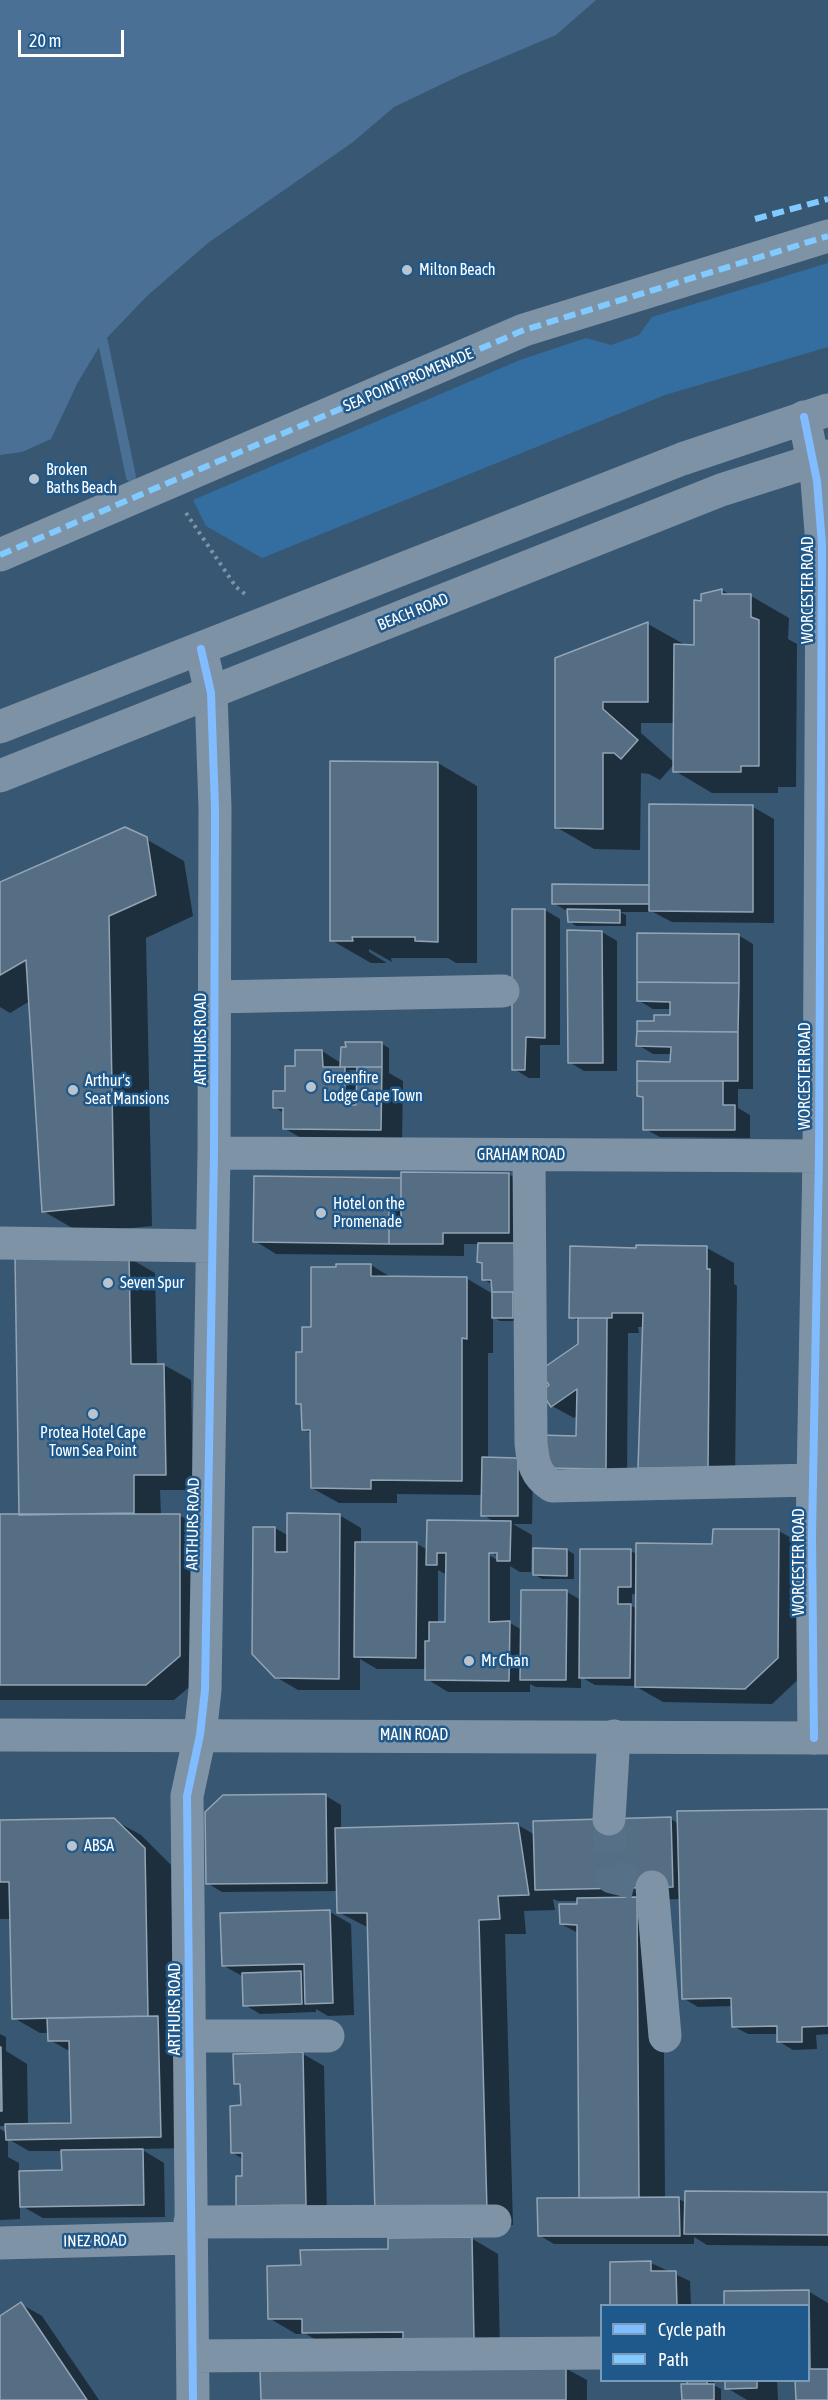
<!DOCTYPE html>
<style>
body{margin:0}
#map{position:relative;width:828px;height:2400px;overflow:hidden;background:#385772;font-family:"Asap Condensed",sans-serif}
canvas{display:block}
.legend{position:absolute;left:600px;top:2304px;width:210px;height:78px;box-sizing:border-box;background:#1f588a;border:2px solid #799bb9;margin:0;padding:8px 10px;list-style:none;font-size:18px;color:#fff}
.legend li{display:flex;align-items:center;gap:12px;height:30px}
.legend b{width:30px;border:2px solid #799bb9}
.scale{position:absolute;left:18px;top:30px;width:106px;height:27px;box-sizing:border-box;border:3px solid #fff;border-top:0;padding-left:8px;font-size:18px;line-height:21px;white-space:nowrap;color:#fff;-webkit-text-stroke:4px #1f588a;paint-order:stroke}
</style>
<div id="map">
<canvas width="828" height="2400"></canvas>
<ul class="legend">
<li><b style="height:8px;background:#80bcff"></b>Cycle path</li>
<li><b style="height:8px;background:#80caff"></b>Path</li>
</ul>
<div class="scale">20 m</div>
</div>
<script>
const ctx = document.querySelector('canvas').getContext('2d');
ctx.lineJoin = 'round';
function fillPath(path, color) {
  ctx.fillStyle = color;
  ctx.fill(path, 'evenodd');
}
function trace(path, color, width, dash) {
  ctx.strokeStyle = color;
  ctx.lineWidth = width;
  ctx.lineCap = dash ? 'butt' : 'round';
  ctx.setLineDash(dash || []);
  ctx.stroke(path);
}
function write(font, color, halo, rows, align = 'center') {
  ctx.font = font + ' "Asap Condensed",sans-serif';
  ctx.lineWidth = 5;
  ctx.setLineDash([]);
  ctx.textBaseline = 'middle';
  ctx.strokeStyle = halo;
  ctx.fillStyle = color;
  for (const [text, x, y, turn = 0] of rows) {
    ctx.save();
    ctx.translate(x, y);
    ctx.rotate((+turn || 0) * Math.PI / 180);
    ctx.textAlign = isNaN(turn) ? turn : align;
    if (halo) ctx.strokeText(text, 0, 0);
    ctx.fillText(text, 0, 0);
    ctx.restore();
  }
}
fillPath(new Path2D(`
 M828,263V347L665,395L262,558L206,526L193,500L520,360L586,338L611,345L639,335L652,317Z`), '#346ea1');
fillPath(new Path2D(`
 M0,0H596L556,35L461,75L394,107L353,142L208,243L147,296L101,344L78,382L51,439L22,452L0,455Z`), '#4a7195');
fillPath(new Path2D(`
 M722,590L732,596H751L789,618L788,639L797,644L796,787H778V793H712L675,771V763L660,780L649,774L641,773L640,850L594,849L556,827L557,659L648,624L687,646H696L703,596ZM641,723H675V763L641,733Z
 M332,763H438L477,786V963H456L448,958H391L392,962L369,949V952L387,963H371L331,940Z
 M753,807L774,819V923L672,922L653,912H620L626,915V926H576L569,921V912L553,903L650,886Z
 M146,839L184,861L193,916L146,938L152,1226L81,1233L43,1211L30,1001L10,1013L0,1007V883Z
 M545,910L560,919V1045H540V1078H529L514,1069Z
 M569,932H602L617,941V1071H584L569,1062Z
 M738,935L753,944V1089H738V1108L750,1115V1138L660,1137L645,1129V1099L638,1095L672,1063V1054H653L638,1045L656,1022L672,1017V1009H653L638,1000Z
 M382,1044L389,1048V1073L403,1081L402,1142L306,1141L284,1128V1113L274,1107L286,1093L296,1068L322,1051L341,1063L347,1049ZM347,1070H358V1076Z
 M508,1174L530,1186L520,1321H500L493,1317V1353H488V1459L533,1468L532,1524H513L532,1535L531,1572H520L510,1566V1623L522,1630L567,1592L581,1600V1550L631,1551L637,1554L714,1546L779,1531L805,1546L804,1674L772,1704L663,1702L635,1686L595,1685L581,1677V1688L536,1687L530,1684V1692H448L427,1679V1669H377L360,1659V1690H298L276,1677L254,1653L275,1528L289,1536L339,1515L361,1528V1543L417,1544L428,1550L495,1522L483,1515V1495L397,1494V1503H339L312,1488V1434L303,1429V1406L298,1403L303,1353L313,1328V1268L371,1265L392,1278H466L493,1294V1285L483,1279L484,1264L479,1261V1244H464V1256L276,1254L255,1241L402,1179ZM484,1548L499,1557V1561L482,1551ZM438,1570L447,1575L446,1624L438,1623ZM632,1594L637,1595V1609L632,1606Z
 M571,1248H707L734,1263V1284L737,1286L735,1483L639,1467L644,1327H638L639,1333H628L627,1480L540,1467L578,1437V1415L574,1418L552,1406L551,1386L579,1345L580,1322L571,1317Z
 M129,1258L155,1273L157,1365H164L191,1380L193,1490H160L161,1515H179L206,1531L207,1672L174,1700H0V1516H20Z
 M567,1550L574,1554V1579H542L535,1575Z
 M326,1796L341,1805V1829L518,1825L535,1835L671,1819L679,1824L828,1810V2034L816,2035L817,2049L793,2050L778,2041V2034H748L733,2026L732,2006L698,2007L683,1998L681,1899L638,1900L663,1914L665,2199H679L686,2203L828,2194V2246L707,2245L694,2237V2244H554L539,2235L581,2199L578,1933L561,1924L578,1905V1901H558L553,1899L555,1910L524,1911L526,1934H505L513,2225L403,2228L369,1928L338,1912V1891L222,1892L207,1883Z
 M114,1820L141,1835L171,1865L174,2027L182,2148L141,2149L164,2163L165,2217L43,2218L20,2205V2219L0,2220V2129L7,2133V2126H0V2034L6,2037V2051L27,2064L28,2125L72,2124L71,2052L50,2040V2033H40L14,2018L12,1919H0V1822ZM8,2139L29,2151H63V2171L19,2172V2163L8,2157Z
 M330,1912L351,1924L354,2015L328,2016L316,2009V2012L260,2014L245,2005L244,1977L224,1966Z
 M303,2054L324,2066L327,2216L259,2218L244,2178L243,2159L233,2153L242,2106V2087L235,2083Z
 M471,2238L498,2254L500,2355L330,2348L306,2334H296L269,2318L302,2267L389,2250Z
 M651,2263L690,2281L691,2306H612Z
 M808,2291L828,2303V2400H797L808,2380Z
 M21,2304L42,2316L99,2400H3L0,2396V2318Z
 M565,2368L587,2380V2400H262Z
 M688,2380H714V2385L721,2389V2400H683Z
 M726,2380H777L778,2400H747L727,2388Z`), '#0007');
trace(new Path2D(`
 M103,342L131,477`), '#4a7195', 10);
const building = new Path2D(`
 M722,589V594H751V617L759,620V766H741V772H673L674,644L694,645V600L701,601V594Z
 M648,622V702H603V709L638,740L621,759L614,753H603V829L555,828V658Z
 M330,761L438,762V942L415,941V937H352L353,941H330Z
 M649,804L753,805V912L649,911Z
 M125,827L147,837L156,895L109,916L114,1205L42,1212L26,960L0,975V882Z
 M552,884L649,885V904H552Z
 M512,909H545V1038L526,1037L525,1070H512Z
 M567,909L620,910V923L568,922Z
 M567,930L602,931L603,1063H568Z
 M637,933L739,934V983L637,982Z
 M637,982L739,983L738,1032L637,1031V1021H654V1015H670V1002L637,1001Z
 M637,1031L738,1032V1081H637V1061L670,1062L671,1047L636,1046Z
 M345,1042H382V1067H340L341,1047H346Z
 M295,1050H322L323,1067H345V1105H356L357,1067H382L381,1130L283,1129V1108H273V1091H285V1066H295Z
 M637,1081H723V1105H735V1130H643V1097L637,1096Z
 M401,1172L509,1173V1233H443V1244H389V1225H401Z
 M254,1176L401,1178V1201H389V1244L253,1242Z
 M478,1243H514L518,1292H492L491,1280H482V1263L477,1262Z
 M636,1245L707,1246V1269H710L708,1469L638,1468L643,1313H612V1318H569L570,1246L636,1248Z
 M129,1256L131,1364H164L166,1475H134V1513L19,1515L15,1257Z
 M336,1264H371V1276L467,1277V1339L462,1338V1481L371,1480V1489L311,1488L310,1430H302L301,1404H296V1352H302V1327H311V1267H336Z
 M492,1292H513V1318H492Z
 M578,1318H607L606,1469L539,1468V1435L576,1436L577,1389L551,1407L541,1392L549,1385L539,1371L578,1344Z
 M482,1457L518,1458V1516H481Z
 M287,1513L340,1514L339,1679L275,1678L252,1654L253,1527H275V1552H287Z
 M0,1514H180V1656L146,1685H0Z
 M427,1520L511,1521L510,1561H497V1553H489V1622L510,1621L509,1681L425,1680V1641H429V1622H445L446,1553H437V1565H426Z
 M713,1529H779L778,1658L745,1689L635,1687L636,1543L712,1544Z
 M355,1542H417L416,1658L354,1657Z
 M533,1548L567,1549V1576L533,1575Z
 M580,1549H631V1587H618V1604H631L630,1678H579Z
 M521,1590H567L566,1680H520Z
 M326,1794L327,1883L206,1884L205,1812L223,1795Z
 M828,1809V2026L802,2027V2042H777V2026L732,2027L731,1998L682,1999L677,1811Z
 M671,1817L673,1887L535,1890L533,1821Z
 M114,1818L145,1848L148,2016L12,2019L9,1882H0V1820Z
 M518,1823L529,1895L498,1896L500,1919L479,1920L487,2210L375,2213L367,1913H337L335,1828Z
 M637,1897L639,2198H579L577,1925L560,1924L559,1904H577V1898Z
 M330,1910L333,2003L305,2004L304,1964L222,1966L220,1913Z
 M301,1971L302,2004L243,2006L242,1973Z
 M158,2016L161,2137L6,2140L5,2124L71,2123L69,2041H48L47,2018Z
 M1,2047L2,2111H0V2047Z
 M303,2052L306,2205L236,2206V2176H242V2153H231L230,2106L241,2105L240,2084H234L233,2054Z
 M143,2149L144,2205L20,2207L19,2171L62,2170L61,2150Z
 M685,2191L828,2192V2235L684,2234Z
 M679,2197L680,2236H538L537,2198Z
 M472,2237L474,2340L403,2341V2332L302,2333V2319H268L267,2266L301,2265L300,2250L388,2249V2238Z
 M651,2261V2271H676L677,2306H610V2262Z
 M809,2290L810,2369L808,2306H724V2291Z
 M21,2302L87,2400H0V2316Z
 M566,2366V2400H261L260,2369Z
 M808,2369H828V2400H796L795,2380H808Z
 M687,2380H707V2384H687Z
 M725,2380H757V2388L725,2389Z
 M681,2384H714V2400H682Z`);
fillPath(building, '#556e84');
trace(building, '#93a5b5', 1.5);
trace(new Path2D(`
 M609,1819L612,1877L652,1887`), '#567087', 33, [33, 16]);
trace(new Path2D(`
 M186,513L236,587L245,594`), '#7f93a6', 4, [3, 4.5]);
trace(new Path2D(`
 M804,417L817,481L822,545L819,1156L812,1536L814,1738
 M0,555L524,330L828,236
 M214,997L503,991
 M214,1153L828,1156
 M529,1155L531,1443C533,1463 535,1475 552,1486L813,1480
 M0,1243L212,1246
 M609,1819L614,1736
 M652,1887L665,2036
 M188,2036H328
 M190,2222L495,2221
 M0,2243L190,2238
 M193,2356L602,2353
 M193,2400L187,1796L200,1735L205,1690L214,1153L215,808L211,693L201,649`), '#7f93a6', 33);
trace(new Path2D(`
 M0,727L682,459L828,410
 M0,776L721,490L828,456
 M0,1735L828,1738`), '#7e92a5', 33);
trace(new Path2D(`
 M755,219L828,199
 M0,555L524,330L828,236`), '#80caff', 6, [12, 6]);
trace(new Path2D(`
 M804,417L817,481L822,545L819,1156L812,1536L814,1738
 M193,2400L187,1796L200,1735L205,1690L214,1153L215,808L211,693L201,649`), '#80bcff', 8);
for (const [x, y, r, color] of [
 [407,270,6,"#b9c4ce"],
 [34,479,6,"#b9c4ce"],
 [311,1087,6,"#b9c4ce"],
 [73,1090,6,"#b9c4ce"],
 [321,1213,6,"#b9c4ce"],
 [108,1283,6,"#b9c4ce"],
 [93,1414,6,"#b9c4ce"],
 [469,1661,6,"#b9c4ce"],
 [72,1846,6,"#b9c4ce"]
]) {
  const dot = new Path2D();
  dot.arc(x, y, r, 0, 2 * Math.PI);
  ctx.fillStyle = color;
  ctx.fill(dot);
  trace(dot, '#1f588a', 2);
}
write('16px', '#fff', '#1f588a', [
 ["Milton Beach",419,270],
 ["Broken",46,470],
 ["Baths Beach",46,488],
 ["Greenfire",323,1078],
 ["Lodge Cape Town",323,1096],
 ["Arthur's",85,1081],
 ["Seat Mansions",85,1099],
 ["Hotel on the",333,1204],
 ["Promenade",333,1222],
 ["Seven Spur",120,1283],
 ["Protea Hotel Cape",93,1433,"center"],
 ["Town Sea Point",93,1451,"center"],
 ["Mr Chan",481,1661],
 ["ABSA",84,1846]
], 'left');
write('16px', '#fff', '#1f588a', [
 ["SEA POINT PROMENADE",408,380,-23],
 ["WORCESTER ROAD",808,590,-90],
 ["BEACH ROAD",413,612,-22],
 ["ARTHURS ROAD",201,1039,-90],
 ["WORCESTER ROAD",805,1076,-90],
 ["GRAHAM ROAD",521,1155],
 ["ARTHURS ROAD",193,1524,-89],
 ["WORCESTER ROAD",799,1562,-90],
 ["MAIN ROAD",414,1735],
 ["ARTHURS ROAD",175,2009,-90],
 ["INEZ ROAD",95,2241,-1]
]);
</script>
